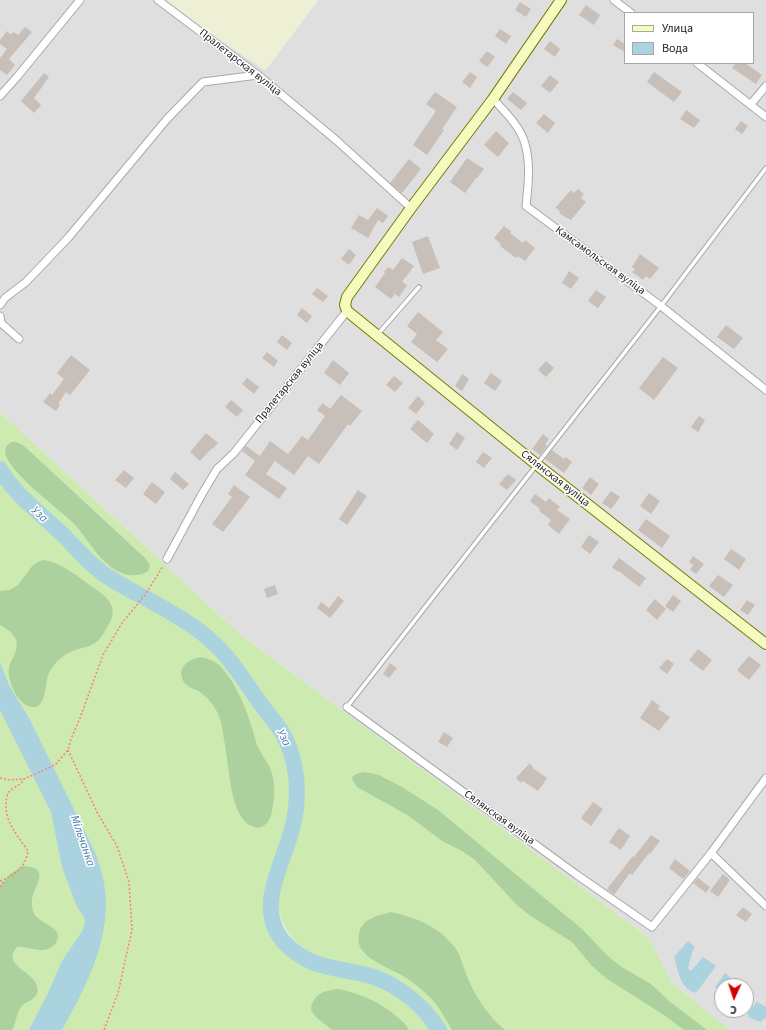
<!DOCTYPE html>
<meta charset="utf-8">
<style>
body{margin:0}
#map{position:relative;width:766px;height:1030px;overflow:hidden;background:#f2efe9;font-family:"Source Sans 3",sans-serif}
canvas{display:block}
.legend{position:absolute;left:624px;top:12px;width:130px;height:52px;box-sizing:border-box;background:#fff;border:1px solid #a7a7a7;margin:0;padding:5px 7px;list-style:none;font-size:12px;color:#222}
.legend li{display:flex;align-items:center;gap:8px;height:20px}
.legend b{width:20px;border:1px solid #a7a7a7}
.north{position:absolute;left:714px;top:978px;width:40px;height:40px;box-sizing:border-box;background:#fff;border:1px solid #a7a7a7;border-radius:50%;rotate:183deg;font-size:11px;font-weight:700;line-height:16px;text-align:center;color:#222}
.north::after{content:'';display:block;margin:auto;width:14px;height:18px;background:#d40000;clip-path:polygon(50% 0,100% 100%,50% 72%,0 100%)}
</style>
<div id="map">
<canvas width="766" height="1030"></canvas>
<ul class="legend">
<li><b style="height:5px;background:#f7fabf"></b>Улица</li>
<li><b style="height:11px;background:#aad3df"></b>Вода</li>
</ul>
<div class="north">С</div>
</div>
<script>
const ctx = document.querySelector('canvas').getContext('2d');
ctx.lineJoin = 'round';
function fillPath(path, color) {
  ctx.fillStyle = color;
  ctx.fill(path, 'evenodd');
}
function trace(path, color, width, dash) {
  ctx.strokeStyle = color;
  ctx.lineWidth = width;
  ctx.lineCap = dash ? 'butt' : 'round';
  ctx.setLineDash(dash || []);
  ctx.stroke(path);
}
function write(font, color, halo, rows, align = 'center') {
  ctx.font = font + ' "Source Sans 3",sans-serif';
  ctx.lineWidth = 3;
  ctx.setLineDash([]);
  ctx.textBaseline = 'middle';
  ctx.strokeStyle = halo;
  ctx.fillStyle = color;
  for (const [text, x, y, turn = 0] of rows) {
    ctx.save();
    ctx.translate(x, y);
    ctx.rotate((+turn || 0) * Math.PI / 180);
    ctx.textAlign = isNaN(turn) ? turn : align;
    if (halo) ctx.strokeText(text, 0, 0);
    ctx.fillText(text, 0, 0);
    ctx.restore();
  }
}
fillPath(new Path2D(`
 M0,0H161L265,70L318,0H766V1030H730L672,983L648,937L241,635L0,412ZM625,13H753V63H625ZM722,986H746V1010H722Z`), '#e0dfdf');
fillPath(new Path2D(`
 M161,0H318L266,70Z`), '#eef0d5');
fillPath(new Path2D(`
 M0,412L241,635L648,937L672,983L730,1030H445C430,1006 413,987 386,975C349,958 303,967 283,923C271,898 285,874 293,850C307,804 307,764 282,722L228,648L220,657C231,671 241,686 252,701C266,720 281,737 288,760C295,783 292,812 285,835C277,862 256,901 269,928C274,938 281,945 288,952C302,963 316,971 333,975C349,979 366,980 380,987C400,996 417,1012 430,1030H0Z`), '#cdebb0');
fillPath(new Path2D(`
 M11,442H16L23,445L145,558L150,565L148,571C136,579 122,575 111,567C96,556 87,538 75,525C59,508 8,473 5,452C5,447 7,445 11,442Z
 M42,560C62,562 78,577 94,588C112,600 119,610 106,629C103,634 100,640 95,643C89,647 81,648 75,650C64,654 56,661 50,671C44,680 48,714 28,706C16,701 7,679 9,667C10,661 15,656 16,650C20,637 9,630 0,625V591L10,590L18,585L33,565Z
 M201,657C209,659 216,661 222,668C235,683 244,703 250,722C253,729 254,737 257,745C260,752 265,759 269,766C276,780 275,796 272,811C271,816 269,823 263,826C260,828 255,828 252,826C229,818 229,760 224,740C223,731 221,718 216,710C213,704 206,696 200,692C194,688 184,687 182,678C178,665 191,659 201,657Z
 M365,772L379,775L402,787L438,810L582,929L608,956L620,966L651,984L669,1001L707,1030H684L664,1015L607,979L591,965L572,942L529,915L516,904L475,860L462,851L442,841L409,816L357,787L352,779C354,773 359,773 365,772Z
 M23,866C54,867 32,887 32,902C31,922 47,920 56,931C62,939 53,949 44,950C35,951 26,946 17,947C1,965 33,971 37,986C40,998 30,1000 24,1004C16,1010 17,1022 12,1030H0V886L10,874Z
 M391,912C417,918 439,926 456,949C462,958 464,971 469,981C477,999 489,1017 505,1030H452C444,1016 436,1001 423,991C416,985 409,979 401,975C384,965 350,955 360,930C365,918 379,915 391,912Z
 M339,989C360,994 379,1001 396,1016C401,1020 406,1024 409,1030H332L316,1017L311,1010C312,994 325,990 339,989Z`), '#add19e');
fillPath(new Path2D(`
 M0,662L9,685L30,720L93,848C98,859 102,871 104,883C113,936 87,985 62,1030H29L48,993L62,961L83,930L85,923L84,917L77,907L62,867L51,812L0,710Z
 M688,941L695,947C690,954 691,961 688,968L691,971L703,957L716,966L696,993C680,989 678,970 674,957Z
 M725,973L741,986H722V993L715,987Z
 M757,1002L766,1007V1018L760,1022L748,1017V1012Z`), '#aad3df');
trace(new Path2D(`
 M0,469C15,495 39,512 60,532C78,549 92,568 113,580C143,598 175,612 202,633C227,652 240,675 258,700C266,712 277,723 284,736C298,763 300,795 293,825C285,862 253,907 284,942C310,970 338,967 371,976C399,985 424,1006 439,1030`), '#aad3df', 16);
fillPath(new Path2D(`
 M520,2L531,9L526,17L515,10Z
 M586,5L600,15L594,25L579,15Z
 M25,27L32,32L9,59L15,65L7,75L0,70V58L7,49L0,44V40L7,31L11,35L13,32L18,35Z
 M500,29L511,36L506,44L495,36Z
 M617,39L625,44V52L613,45Z
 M550,41L560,49L555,57L544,49Z
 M487,51L495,57L487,67L479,61Z
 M736,63H745L762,75L756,84L732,68Z
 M470,72L477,77L470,88L462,82Z
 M654,72L682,92L674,102L647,82Z
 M44,73L49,77L34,98L41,105L34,113L21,101Z
 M550,75L559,82L550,93L541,86Z
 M435,92L457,107L442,129L444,130L427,155L413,145L436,111L426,104Z
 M513,92L527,103L521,110L507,99Z
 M686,110L700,120L694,128L680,119Z
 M544,114L555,123L548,133L536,123Z
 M741,121L748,126L742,134L735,129Z
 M496,131L509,143L498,157L484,145Z
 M467,158L484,169L477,178H476L465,193L450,182Z
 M409,159L421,169L402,193L390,183Z
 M578,189L584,194L581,198L586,202L571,220L560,214L559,210L555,208L571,190L574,193Z
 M377,208L388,216L383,223L378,220L368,238L351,228L359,215L368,220Z
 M504,226L511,231L510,233L523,243L525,240L535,248L525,261L518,256L516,258L500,246L501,244L494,238Z
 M428,236L440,268L423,274L412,242Z
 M349,249L356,255L349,265L341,259Z
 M640,254L659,268L650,279L646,276L643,280L632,272L635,269L632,267Z
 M402,258L414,266L402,282L407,285L399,297L395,294L391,299L375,287L385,273L384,272L388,267L393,270Z
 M569,271L579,278L571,289L562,283Z
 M317,288L328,296L323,302L312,294Z
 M596,290L606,297L598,308L588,301Z
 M302,308L312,316L307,323L297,315Z
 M418,312L443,332L436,340L448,349L437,362L411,342L417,334L407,326Z
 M726,325L743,338L734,349L717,337Z
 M282,335L292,343L287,350L277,342Z
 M267,352L278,361L274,367L262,358Z
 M71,355L90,370L70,395L66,392L58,404L60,405L56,411L43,402L50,393L52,395L64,379L57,373Z
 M663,357L678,368L654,400L639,388Z
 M333,360L349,373L340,385L324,373Z
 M546,361L554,368L546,377L538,370Z
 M491,373L502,381L495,391L484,383Z
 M462,374L469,379L462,391L455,386Z
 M394,376L403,383L395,392L386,385Z
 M247,378L259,387L254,394L242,384Z
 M341,395L362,411L350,426L348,424L319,464L308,456L294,475L275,461L266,474L287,488L279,499L245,475L255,461L242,451L246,446L260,456L270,441L288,454L302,436L308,440L325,416L317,410L323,403L330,409Z
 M418,396L425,403L416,414L408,408Z
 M231,400L243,410L237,417L225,407Z
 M699,416L705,420L698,432L691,427Z
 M418,420L434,434L427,443L410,429Z
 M457,432L465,438L457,450L449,444Z
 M206,433L218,443L213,449L212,448L200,461L190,452Z
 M543,434L549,439L545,444L547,446L540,455L532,449Z
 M552,450L564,459L566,457L572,462L564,473L545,459Z
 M483,452L492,458L484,468L476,462Z
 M124,470L134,478L126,488L115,480Z
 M175,472L189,484L183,490L170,479Z
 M508,474L516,480L507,490L499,484Z
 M590,477L599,484L591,495L582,488Z
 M152,482L165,492L156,504L143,494Z
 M234,485L250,497L223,532L212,524L232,497L228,494Z
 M358,490L367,496L347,525L339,519Z
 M611,491L620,497L611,509L602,503Z
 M649,493L660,501L651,514L640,506Z
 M535,494L546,502L549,498L560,507L557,510L570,519L559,534L548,525L551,520L539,511L540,509L530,501Z
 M646,519L670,536L662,548L638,530Z
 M589,535L599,542L590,554L581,547Z
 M731,549L746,559L739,570L724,559Z
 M693,556L704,564L696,574L690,570L693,565L689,562Z
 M619,558L646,578L639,587L619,571L618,572L612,567Z
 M718,575L733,585L724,597L709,586Z
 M275,585L278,594L267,598L264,589Z
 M673,595L681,601L673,612L665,606Z
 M338,596L344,601L330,618L317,608L321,602L329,608Z
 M655,599L666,609L657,620L646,610Z
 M747,600L755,605L748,615L740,610Z
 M698,649L712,660L703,671L689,660Z
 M749,656L761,665L749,680L737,670Z
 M667,659L674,664L667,674L659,668Z
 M390,663L397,668L389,678L383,674Z
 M652,700L660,706L658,709L670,717L659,731L640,718Z
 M444,732L453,738L447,747L438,742Z
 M530,763L534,769L547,778L538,791L523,781L521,783L516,778Z
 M593,802L603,809L591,826L581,818Z
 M619,828L630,836L621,850L609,842Z
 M651,835L660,841L650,854L649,853L632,875L630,873L614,895L607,889L633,856L634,857Z
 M675,859L690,871L683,879L669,868Z
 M723,874L730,880L718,897L710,891Z
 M698,878L710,887L706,893L693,883Z
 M743,907L752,914L746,922L736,915Z`), '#c7bfb8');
const lane = new Path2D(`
 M378,334L419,287
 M347,707L661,306L766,168`);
const street = new Path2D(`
 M158,0L258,75L336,140L411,208
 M614,0L631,13
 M697,63L766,117
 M0,96L17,77L80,0
 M493,99C504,111 521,127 525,144C531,164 528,186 526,206L661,306L766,390
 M751,104L766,86
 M0,305L5,298L26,282L68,238L167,119L203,82L258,75
 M0,316L1,323L19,339
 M167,559L202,494L217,469L234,453L347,311
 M347,707L577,875L652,927L711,853L766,778
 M711,853L766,906`);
const secondary = new Path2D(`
 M561,0L493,99L411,208L347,297L345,305L347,311L536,464L766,644`);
trace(lane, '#a9a9a9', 5.5);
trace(street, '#a9a9a9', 9);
trace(secondary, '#707d05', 12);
trace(new Path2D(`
 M68,750L97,812L117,846L129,882L132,930L118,993L104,1030
 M0,778L10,780L24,779
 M0,881C15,875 25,868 28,851C16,833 0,817 8,793C12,787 21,786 24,779L55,765L68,750L71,739L80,718L103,655L122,623L145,595L163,566
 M0,887L4,880`), '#fa8072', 1.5, [2, 2]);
trace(lane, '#fff', 3.5);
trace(street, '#fff', 7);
trace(secondary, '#f7fabf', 10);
write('11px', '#222', '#fff', [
 ["Пралетарская вуліца",240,63,38],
 ["Камсамольская вуліца",600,261,36],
 ["Пралетарская вуліца",290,383,-51],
 ["Сялянская вуліца",555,479,38],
 ["Сялянская вуліца",499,818,36]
]);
write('italic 12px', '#4a7aab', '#fff', [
 ["Уза",39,515,43],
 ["Уза",283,738,64],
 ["Мільчанка",82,841,71]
]);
</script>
